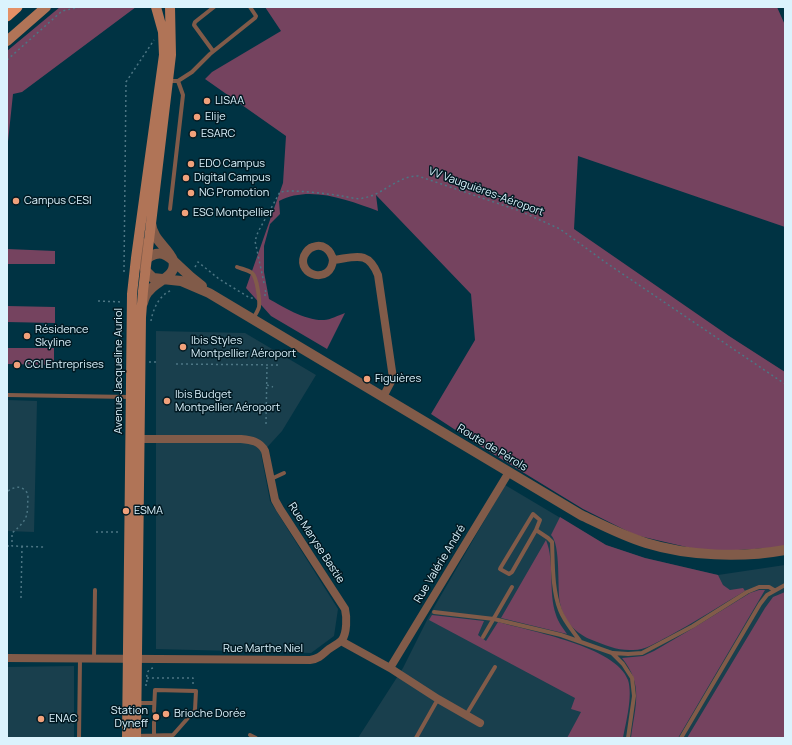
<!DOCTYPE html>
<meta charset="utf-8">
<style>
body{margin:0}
#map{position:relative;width:792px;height:745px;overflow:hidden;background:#003343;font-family:Manrope,sans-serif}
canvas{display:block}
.frame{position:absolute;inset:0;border:8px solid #dbf3fd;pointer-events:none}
</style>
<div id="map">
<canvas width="792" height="745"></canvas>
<div class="frame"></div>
</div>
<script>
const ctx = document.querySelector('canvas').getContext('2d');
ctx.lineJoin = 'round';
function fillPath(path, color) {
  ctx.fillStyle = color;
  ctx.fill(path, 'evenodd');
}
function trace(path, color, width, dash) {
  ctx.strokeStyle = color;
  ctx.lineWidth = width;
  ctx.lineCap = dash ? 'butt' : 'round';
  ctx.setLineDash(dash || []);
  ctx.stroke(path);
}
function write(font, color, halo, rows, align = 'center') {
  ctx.font = font + ' Manrope,sans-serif';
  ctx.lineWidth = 3;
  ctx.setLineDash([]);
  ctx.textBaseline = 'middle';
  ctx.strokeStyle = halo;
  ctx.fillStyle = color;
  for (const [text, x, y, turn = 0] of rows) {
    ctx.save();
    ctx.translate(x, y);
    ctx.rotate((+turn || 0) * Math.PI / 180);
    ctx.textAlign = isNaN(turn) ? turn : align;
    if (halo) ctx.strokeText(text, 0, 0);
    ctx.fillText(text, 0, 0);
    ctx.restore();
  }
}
fillPath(new Path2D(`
 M156,331L245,333L316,375L282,431L261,454L270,501L338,609L334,636L311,653L156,649Z
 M7,400L37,401L34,532L7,531Z
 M505,485L606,545L645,558L718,575L785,565V738H358L403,668L429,616Z
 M74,666V738H7V667Z`), '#193f4d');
fillPath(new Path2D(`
 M60,7H136L22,92L13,94L7,151V51Z
 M265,7H777L785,25V227L578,156L574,229L729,336L785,372V546L770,548L722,551L695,549L635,535L583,509L480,446L431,414L475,340L471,294L376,195L378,211C348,200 310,185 279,201L280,214L270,224L264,246V272L269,299C283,307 306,321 324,320C330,320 339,315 345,313L327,349L271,316L246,288L283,183L286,136L205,79L212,72L281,31Z
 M7,249L55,251V264H7Z
 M7,306L55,307V323L7,322Z
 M7,348H54V365L7,364Z
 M560,517L606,545L645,558L718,575L723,585L730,590L743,588L745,591C719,606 695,622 669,636C657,642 646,650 633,650C618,651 605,645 592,640C576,634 563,620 560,603C557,587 561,545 551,535Z
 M546,540C555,562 548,592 556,615C558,622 563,628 567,634L501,618Z
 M759,590H765L678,738H631C635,706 644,685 622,658L643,656L654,651L695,627L750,593Z
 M785,592V738H687L765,608L773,597Z
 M432,615L484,621L478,635L486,641L498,622C530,631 617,647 628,680C633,696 626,722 623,738H567L581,712L571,709L575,698L429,620Z`), '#75435f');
trace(new Path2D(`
 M7,60L62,11L80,7
 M195,267L198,262L219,279L250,298H253
 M124,272L126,82L154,40
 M264,283L255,241L258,232L280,192C292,189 328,194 342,196C349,197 357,200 363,198C383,195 397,176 418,176L520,211L560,229L605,262L785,384
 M264,295H266L265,287
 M98,301L123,302
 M151,321C153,309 159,295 172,290
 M149,362H158
 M176,364L278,365
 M267,385L273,387
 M266,424L267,365
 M8,491C16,486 22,485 28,494C27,515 30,518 12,533V546L45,547
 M96,532H120
 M7,546H12
 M21,598L22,546
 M147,678H193V684
 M145,685H147C147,678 145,670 153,668`), '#4c7684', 1.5, [2, 3]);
trace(new Path2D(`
 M213,51L194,25L195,22L214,7
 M168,81H178L192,72L210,54L255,18L256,16L250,7
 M170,209L183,95L178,81
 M237,267C242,269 248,270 252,273C257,277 260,301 259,307C258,311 255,315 253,319
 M7,395L130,397
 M271,479L284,473
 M533,514L540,520L536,530L512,572L509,574L500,569L501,567Z
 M536,530L548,538L552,542C553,563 552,589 560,610C564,621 573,631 580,641
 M434,612L494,619L561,635L612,653L623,664L632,678L634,696L628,738
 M483,637L512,587
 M613,653L628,654L642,653L693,626L747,592L759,587H769L774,590
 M94,659L95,590
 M137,703H154
 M466,715L495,667
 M154,735V722
 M250,735L256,738
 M137,736L173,735L195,710L196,691L155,690L154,711
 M79,738L80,659
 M416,738L438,699
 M681,738L760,604L767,595L785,585`), '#815b49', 4);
trace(new Path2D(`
 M333,260C331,250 323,243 313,247C309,248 306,252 304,256C297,276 331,285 333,260C356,257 368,250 378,275L393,378L383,397
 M341,641L390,668L438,699L480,723
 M7,658L310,660C319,659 323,654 329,649C333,646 338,644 342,640C347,633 347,617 345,609L280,509L275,500L265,451C260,441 251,440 241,439H135
 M390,668L509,472`), '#815b49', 8);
trace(new Path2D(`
 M142,243V263L146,271L153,278L181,281L209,293L581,515C602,525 623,536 646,543C688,556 741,558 785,550
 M143,262C159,247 167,254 180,267C187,274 194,280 202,286
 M143,303C144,299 146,293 150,290C158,280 178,276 173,260C167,246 153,241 151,223`), '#815b49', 10);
trace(new Path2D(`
 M7,41L46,7
 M127,738L132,294L136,258L164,55L163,32L156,7
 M136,738L141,317L143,291L171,55L170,7`), '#b07457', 10);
trace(new Path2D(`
 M7,16L17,7`), '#e49066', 11);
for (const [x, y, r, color] of [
 [207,101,4,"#f1a17b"],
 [197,117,4,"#f1a17b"],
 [193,134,4,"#f1a17b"],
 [191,164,4,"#f1a17b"],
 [186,178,4,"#f1a17b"],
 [191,193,4,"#f1a17b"],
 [16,201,4,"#f1a17b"],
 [185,213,4,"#f1a17b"],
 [27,336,4,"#f1a17b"],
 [183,347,4,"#f1a17b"],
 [17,365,4,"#f1a17b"],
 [367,379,4,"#f1a17b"],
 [167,401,4,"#f1a17b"],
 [126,511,4,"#f1a17b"],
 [166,714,4,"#f1a17b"],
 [156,717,4,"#f1a17b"],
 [41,719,4,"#f1a17b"]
]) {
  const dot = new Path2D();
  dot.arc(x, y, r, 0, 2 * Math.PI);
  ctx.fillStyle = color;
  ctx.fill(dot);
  trace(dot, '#011922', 1.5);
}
write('11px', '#dbf3fd', '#011922', [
 ["LISAA",215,101],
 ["Elije",205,117],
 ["ESARC",201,134],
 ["EDO Campus",199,164],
 ["Digital Campus",194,178],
 ["NG Promotion",199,193],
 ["Campus CESI",24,201],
 ["ESG Montpellier",193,213],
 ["Résidence",35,330],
 ["Skyline",35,343],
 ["Ibis Styles",191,341],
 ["Montpellier Aéroport",191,354],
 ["CCI Entreprises",25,365],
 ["Figuières",375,379],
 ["Ibis Budget",175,395],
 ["Montpellier Aéroport",175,408],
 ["ESMA",134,511],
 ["Station",148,711,"right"],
 ["Dyneff",148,724,"right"],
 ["Brioche Dorée",174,714],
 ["ENAC",49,719]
], 'left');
write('11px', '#dbf3fd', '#011922', [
 ["VV Vauguières-Aéroport",486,192,20],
 ["Avenue Jacqueline Auriol",119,371,-90],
 ["Route de Pérols",492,448,31],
 ["Rue Maryse Bastie",316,543,57],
 ["Rue Valérie André",440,564,-59],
 ["Rue Marthe Niel",263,649]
]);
</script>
